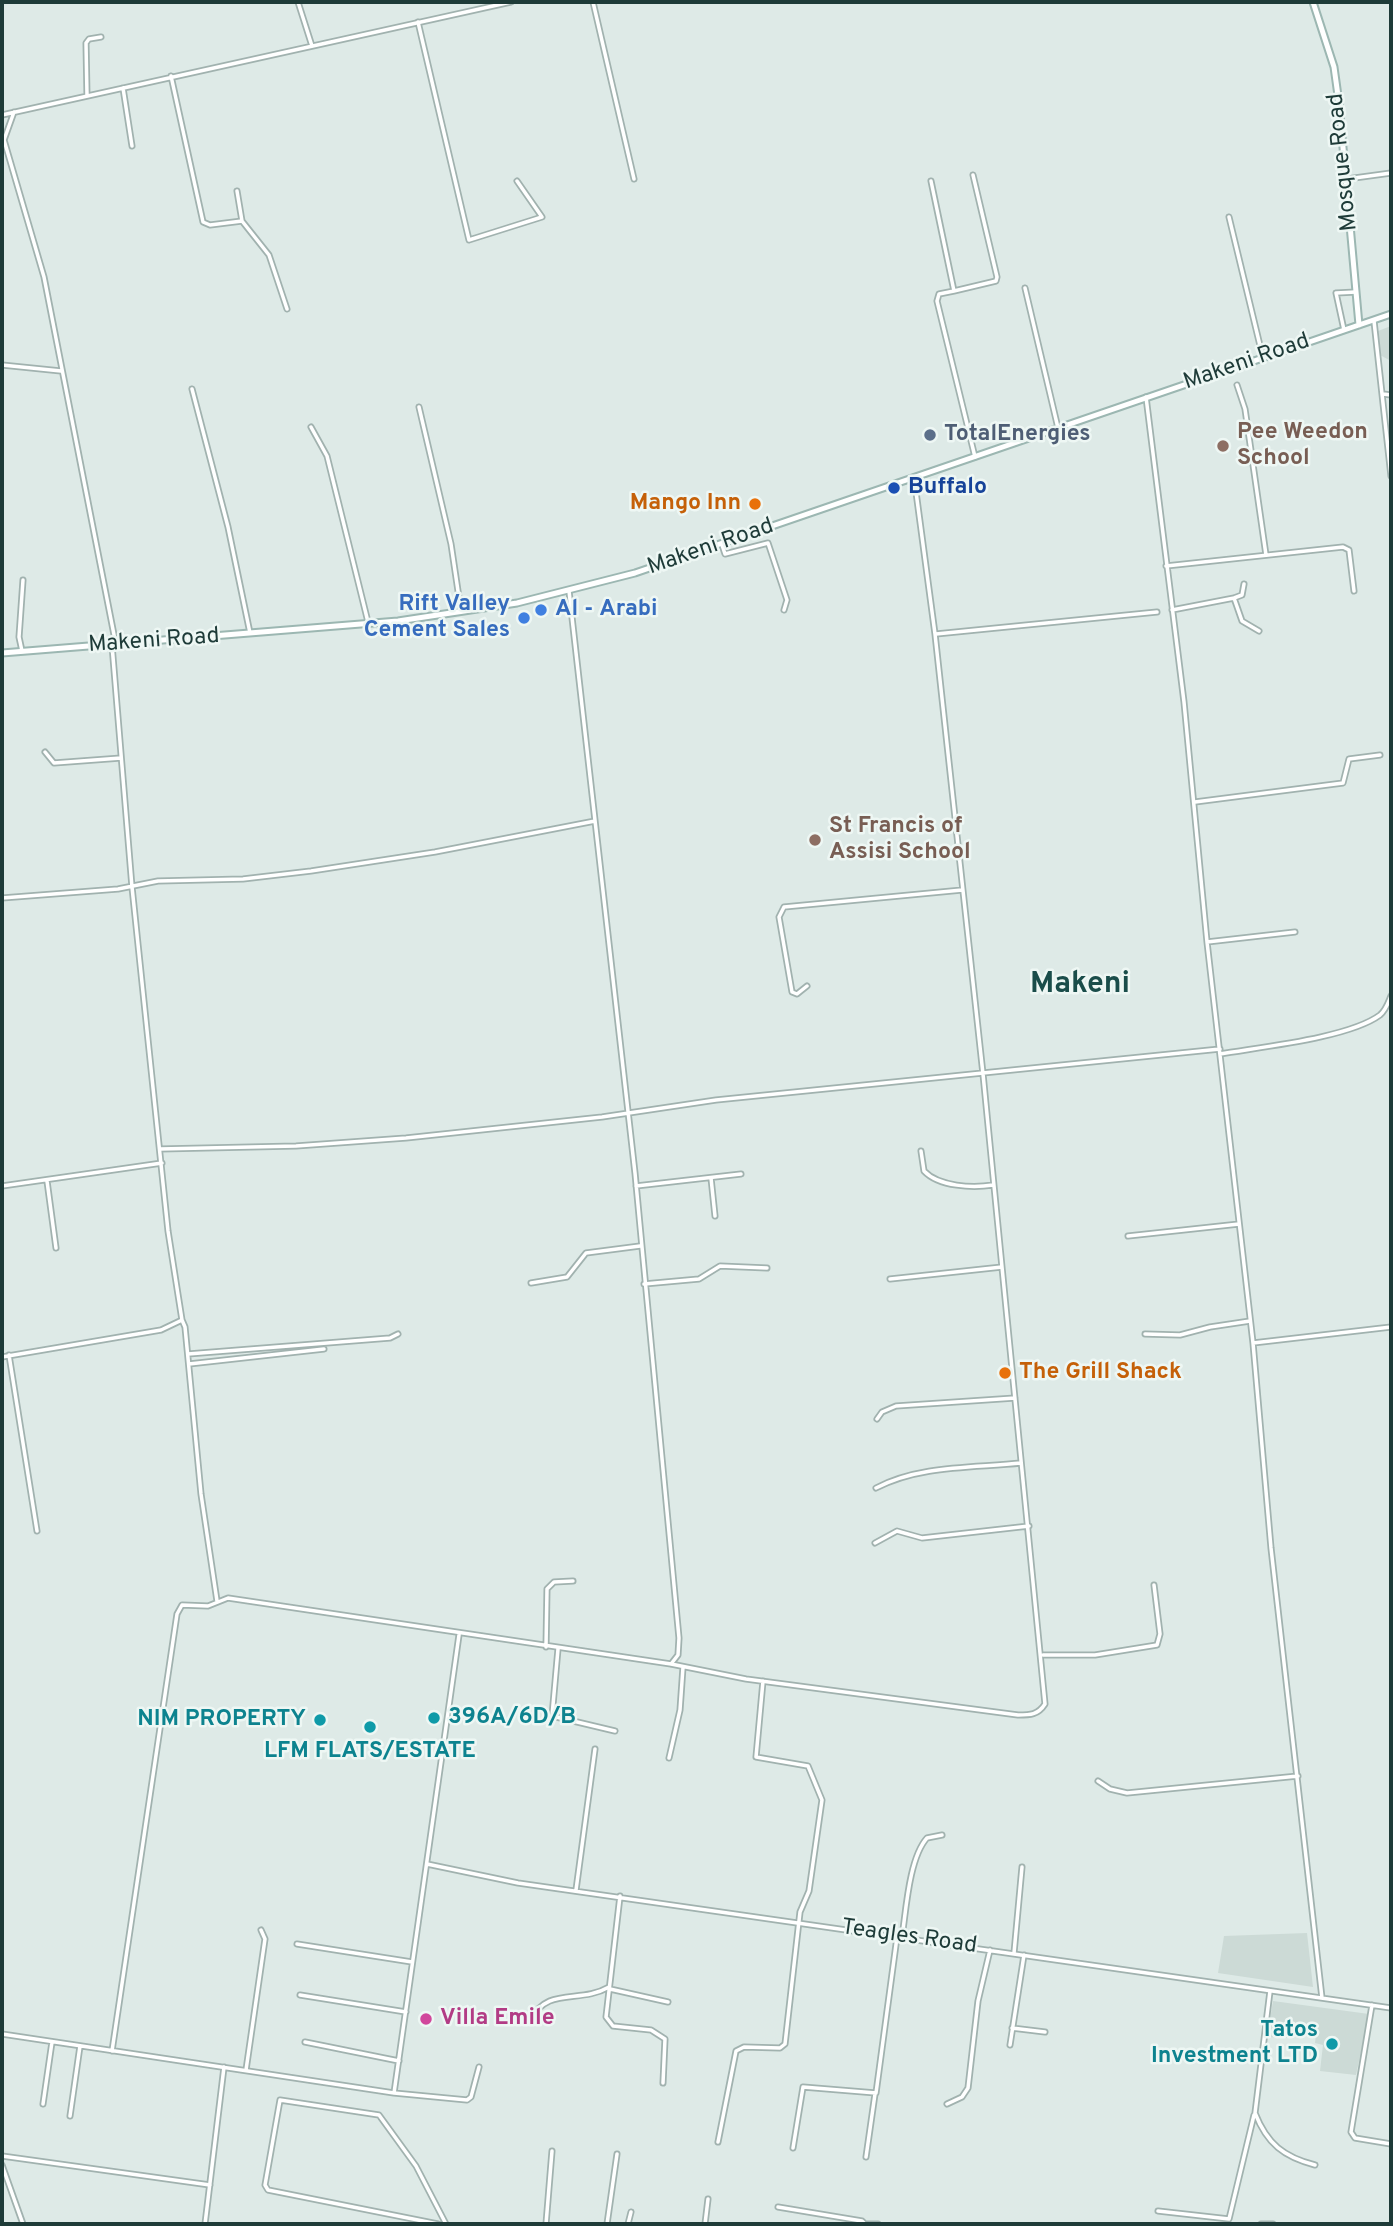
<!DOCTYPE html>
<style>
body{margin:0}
#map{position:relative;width:1393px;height:2226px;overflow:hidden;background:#deeae7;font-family:Overpass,sans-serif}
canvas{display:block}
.frame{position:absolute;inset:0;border:4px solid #1e3b38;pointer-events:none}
</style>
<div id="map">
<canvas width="1393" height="2226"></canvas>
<div class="frame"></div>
</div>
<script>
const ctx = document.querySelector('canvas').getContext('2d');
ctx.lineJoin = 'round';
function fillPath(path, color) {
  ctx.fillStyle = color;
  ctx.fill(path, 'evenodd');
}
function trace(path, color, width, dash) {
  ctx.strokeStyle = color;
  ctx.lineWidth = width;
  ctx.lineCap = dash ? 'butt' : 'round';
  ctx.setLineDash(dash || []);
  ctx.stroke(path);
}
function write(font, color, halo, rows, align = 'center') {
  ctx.font = font + ' Overpass,sans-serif';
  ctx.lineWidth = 5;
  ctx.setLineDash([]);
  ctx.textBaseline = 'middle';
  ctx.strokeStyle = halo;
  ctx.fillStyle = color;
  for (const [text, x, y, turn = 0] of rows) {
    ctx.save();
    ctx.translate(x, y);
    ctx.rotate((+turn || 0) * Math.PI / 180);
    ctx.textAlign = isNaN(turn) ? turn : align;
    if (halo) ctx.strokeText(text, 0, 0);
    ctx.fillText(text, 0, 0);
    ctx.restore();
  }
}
fillPath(new Path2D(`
 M1391,326V361L1380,355L1378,331Z
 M1307,1933L1313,1987L1218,1973L1224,1936Z
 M1273,2001L1369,2014L1356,2075L1320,2071L1323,2045L1315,2043L1316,2035L1289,2032L1288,2038L1267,2037Z`), '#ccdad6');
const street = new Path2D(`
 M298,2L312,46
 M593,2L634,179
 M418,22L469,240L542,217L517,181
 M171,76L203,222L210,225L242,221
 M123,88L132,146
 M87,96L86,43L89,39L101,37
 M14,112L4,140L44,277L116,645
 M2,115L511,2
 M1347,179L1391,173
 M931,181L954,291L939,294L937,301L975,457
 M237,191L242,221L269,255L287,309
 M1229,217L1263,358
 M1025,288L1058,428
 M954,291L996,281L997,277L973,175
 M1374,321L1391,476
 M1344,330L1336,293L1356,292
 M2,365L61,371
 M1237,385L1245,409L1266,555
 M192,389L228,527L250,633
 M1383,394L1391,395
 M1146,397L1184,702L1207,942L1253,1343L1271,1548L1322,1998
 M419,407L451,544L461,611
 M311,427L327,456L368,622
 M722,545L725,554L768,543L787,600L784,610
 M1166,566L1343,547L1349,550L1354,591
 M569,591L635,1173L679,1638L678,1655L671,1664
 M1234,598L1242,621L1259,631
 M1172,610L1234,598L1242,595L1244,584
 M936,634L1157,612
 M22,651L19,637L23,580
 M45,752L54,763L121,758
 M1195,802L1343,783L1349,759L1380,755
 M2,898L118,889L158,881L243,879L311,871L435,852L595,821
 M1207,942L1295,932
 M807,986L797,994L792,992L779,917L784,907L962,890
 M1220,1054C1260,1047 1349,1038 1380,1015C1386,1010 1388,1003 1391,996
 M160,1149L296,1146L406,1138L602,1117L716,1100L1220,1049
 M921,1151L924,1171C939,1187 973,1188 993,1185
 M711,1178L715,1216
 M47,1181L56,1248
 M2,1186L162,1163
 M636,1186L741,1174
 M1128,1236L1239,1224
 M890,1279L1002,1267
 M531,1283L567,1277L586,1253L640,1246
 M644,1284L699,1279L720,1266L767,1268
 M182,1320L185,1327L201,1494L217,1601
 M1145,1334L1180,1335L1210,1327L1250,1321
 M1253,1343L1391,1327
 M188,1354L390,1338L398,1334
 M9,1355L37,1531
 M2,1357L161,1330L182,1320L168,1231L132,887L112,645
 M189,1364L324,1349
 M877,1419L882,1412L896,1406L1015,1398
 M876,1488C919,1465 974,1468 1021,1463
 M875,1543L897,1531L922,1538L1029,1526
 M546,1647L547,1589L554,1582L573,1581
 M558,1649L552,1716L615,1731
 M1043,1655H1095L1157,1645L1160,1634L1154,1585
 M669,1758L680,1710L683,1667
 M1098,1781L1110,1789L1127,1793L1298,1776
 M427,1864L518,1883L1391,2008
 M576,1890L595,1749
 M620,1896L606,2017L613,2026L651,2030L665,2039L663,2083
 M902,1937C906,1911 909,1858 927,1838L942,1835
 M297,1944L412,1962
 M1014,1953L1022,1867
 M610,1989L668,2002
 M1270,1991L1255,2113C1267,2144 1284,2157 1315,2165
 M300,1995L406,2012
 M1372,2005L1351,2132L1355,2138L1391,2144
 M531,2020C547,1986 580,2004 609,1987
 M1012,2028L1045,2032
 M2,2034L394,2093L459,1635
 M305,2042L399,2061
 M1010,2045L1024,1955
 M112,2051L177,1614L182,1605L208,1606L228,1598L671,1664L746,1679L1018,1715C1030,1715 1038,1715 1045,1704L983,1074L935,634L914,477
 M246,2070L265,1939L261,1930
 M394,2093L467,2100L471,2097L479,2067
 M43,2104L52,2042
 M947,2104L962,2097L968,2088L978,2001L990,1950
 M70,2116L80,2046
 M718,2142L736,2051L744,2047L780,2048L785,2044L800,1912L809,1891L822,1800L808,1766L756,1757L763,1681
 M793,2148L803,2087L876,2093L897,1937
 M2,2156L210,2185
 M866,2157L875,2094
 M2,2165L23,2224
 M778,2207L862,2221L865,2224
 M1158,2211L1229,2219L1254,2115
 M205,2224L224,2067
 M438,2224L268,2190L265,2185L280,2100L379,2115L416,2166L446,2224
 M546,2224L552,2151
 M607,2224L617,2154
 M628,2224L631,2212
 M705,2224L708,2199
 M865,2224H878
 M1261,2224H1273`);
const secondary = new Path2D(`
 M1313,2L1334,67L1339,103L1359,325
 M2,653L398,621L517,603L635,573L1391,314`);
trace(street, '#a1b2af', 7);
trace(secondary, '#9cb7b2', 9);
trace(street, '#fff', 3.5);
trace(secondary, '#fff', 5);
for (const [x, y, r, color] of [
 [930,435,7,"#5c6f8a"],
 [1223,446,7,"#8d6e63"],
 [894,488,7,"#1a4fb4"],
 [755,504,7,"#e8710a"],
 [541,610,7,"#3f7fe0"],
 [524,618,7,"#3f7fe0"],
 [815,840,7,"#8d6e63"],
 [1005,1373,7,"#e8710a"],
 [434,1718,7,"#0f9aa8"],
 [320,1720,7,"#0f9aa8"],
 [370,1727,7,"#0f9aa8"],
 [426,2019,7,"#d1479c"],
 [1332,2044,7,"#0f9aa8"]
]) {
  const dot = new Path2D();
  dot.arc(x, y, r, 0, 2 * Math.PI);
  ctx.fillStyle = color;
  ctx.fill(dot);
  trace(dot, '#eef7f4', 2.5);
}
write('23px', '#1e3b38', '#eef7f4', [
 ["Mosque Road",1344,162,-96],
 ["Makeni Road",1247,363,-19],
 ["Makeni Road",711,548,-19],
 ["Makeni Road",154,642,-4],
 ["Teagles Road",909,1938,8]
]);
write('bold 23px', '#785e54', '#eef7f4', [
 ["Pee Weedon",1237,433],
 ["School",1237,459],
 ["St Francis of",829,827],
 ["Assisi School",829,853]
], 'left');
write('bold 23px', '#4e5e75', '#eef7f4', [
 ["TotalEnergies",944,435]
], 'left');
write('bold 23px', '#164399', '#eef7f4', [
 ["Buffalo",908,488]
], 'left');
write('bold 23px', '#c56008', '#eef7f4', [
 ["Mango Inn",741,504],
 ["The Grill Shack",1019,1373,"left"]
], 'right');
write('bold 23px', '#366cbe', '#eef7f4', [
 ["Rift Valley",510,605],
 ["Cement Sales",510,631],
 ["Al - Arabi",555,610,"left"]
], 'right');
write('bold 23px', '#0d838f', '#eef7f4', [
 ["396A/6D/B",448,1718,"left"],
 ["NIM PROPERTY",306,1720],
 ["LFM FLATS/ESTATE",370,1752,"center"],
 ["Tatos",1318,2031],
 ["Investment LTD",1318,2057]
], 'right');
write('bold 23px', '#b23c85', '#eef7f4', [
 ["Villa Emile",440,2019]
], 'left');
write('bold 30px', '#1a4d4a', '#eef7f4', [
 ["Makeni",1080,986]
]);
</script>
